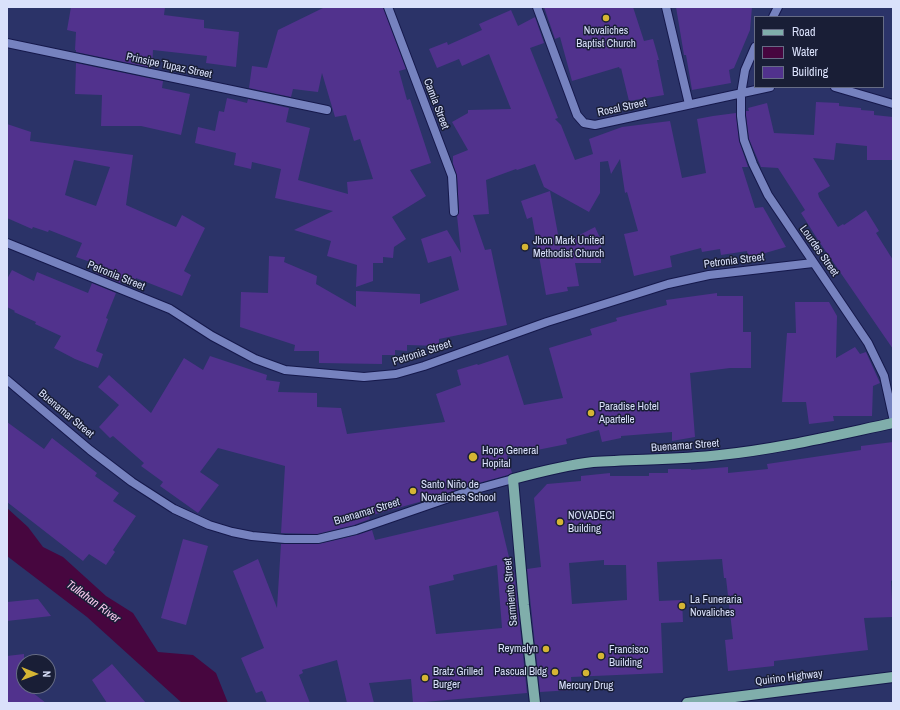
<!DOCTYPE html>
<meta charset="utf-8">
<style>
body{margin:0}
#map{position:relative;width:900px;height:710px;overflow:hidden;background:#2b3368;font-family:"Archivo Narrow",sans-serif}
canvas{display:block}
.frame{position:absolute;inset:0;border:8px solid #dae1fb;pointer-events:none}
.legend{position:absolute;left:754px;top:16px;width:130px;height:72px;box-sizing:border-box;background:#191e36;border:1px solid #666c85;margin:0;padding:5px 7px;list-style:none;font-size:12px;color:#dae1fb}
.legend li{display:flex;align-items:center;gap:8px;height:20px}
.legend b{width:20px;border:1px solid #666c85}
.north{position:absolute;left:16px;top:654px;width:40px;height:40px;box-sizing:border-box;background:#191e36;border:1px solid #666c85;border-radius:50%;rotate:91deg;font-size:11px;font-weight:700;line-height:16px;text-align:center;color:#dae1fb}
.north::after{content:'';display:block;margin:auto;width:14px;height:18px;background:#d5b534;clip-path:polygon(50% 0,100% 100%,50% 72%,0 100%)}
</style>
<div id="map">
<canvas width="900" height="710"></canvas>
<div class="frame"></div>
<ul class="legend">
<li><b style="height:5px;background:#80aeab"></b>Road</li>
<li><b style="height:11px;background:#47063f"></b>Water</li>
<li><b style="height:11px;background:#51328d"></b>Building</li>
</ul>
<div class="north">N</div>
</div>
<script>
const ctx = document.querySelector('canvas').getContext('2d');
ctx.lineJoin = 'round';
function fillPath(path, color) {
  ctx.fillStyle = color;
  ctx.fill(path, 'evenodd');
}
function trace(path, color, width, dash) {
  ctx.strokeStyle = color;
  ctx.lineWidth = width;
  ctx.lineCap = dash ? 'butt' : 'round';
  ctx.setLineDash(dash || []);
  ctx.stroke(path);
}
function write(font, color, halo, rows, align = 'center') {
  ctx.font = font + ' "Archivo Narrow",sans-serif';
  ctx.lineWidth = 3;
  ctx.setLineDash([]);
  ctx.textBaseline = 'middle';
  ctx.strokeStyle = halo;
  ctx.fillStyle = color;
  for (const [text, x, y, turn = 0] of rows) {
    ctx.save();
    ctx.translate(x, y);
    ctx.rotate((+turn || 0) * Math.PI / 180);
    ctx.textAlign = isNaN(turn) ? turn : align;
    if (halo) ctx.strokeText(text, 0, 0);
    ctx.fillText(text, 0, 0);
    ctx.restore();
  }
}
fillPath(new Path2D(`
 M7,508L28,527L43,547L63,557L106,596L133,613L158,652L193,655L216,673L228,703H182L87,617L7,556Z`), '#47063f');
fillPath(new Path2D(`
 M71,7H165L164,15L204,20V28L239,32L236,67L206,63L207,56L153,50L152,68L76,52V50H75L76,32L67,30Z
 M325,7H383L406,69L399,71L407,100L410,99L431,163L410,170L426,196L392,217L406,239L394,247L393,258L383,257V263H373V281L356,287L357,265L327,256L331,241L294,230L333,211L275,198L281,169L252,162L251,169L234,165L236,153L195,143L198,127L215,131L219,111L224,112L227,98L247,103L248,99L289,108L286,122L310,128L298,180L348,194L347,182L373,179L360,139L354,141L346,115L335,117L322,73L318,92L293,89L291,97L249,88L252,66L267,68L278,30Z
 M544,7H633L644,41L653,39L659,60H657L664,95L629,101L621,68L620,69L619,67L572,81L560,37L555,39Z
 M676,7H752L750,30L734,68L729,70L731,83L692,90L686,55H684Z
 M511,10L518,26L535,17L544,43L530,48L558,118L555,119L561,125L575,160L593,154L589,139L622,127L670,121L682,178L706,173L697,119L713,116L736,113L739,141L748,167H742L755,208L763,207L786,247L748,258L747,251L721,255L720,249L702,252L701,248L670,256L672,267L634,276L624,234L638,231L627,192L625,193L620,159L611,174L608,161L600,162V193L589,212L544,187L535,164L517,170L516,169L486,180L489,214L473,215L485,250L491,249L507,325L439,339V346L407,345V351L395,350V355H382V364L319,363V351H294L295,345L240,327L241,292L268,293L269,256L285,257L284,262L317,276L316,284L356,307V291L420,294V304L459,290L451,256L428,263L421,239L447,230L461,253L457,216L459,212L457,176L453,164V156L468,150L452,122L468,113V110L511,109L489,54L462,66L459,59L437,68L429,49L447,42L448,45L482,30L479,24Z
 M76,63L163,81L162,88L190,94L181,135L141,126H101L102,95L75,94Z
 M816,102L839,103V106L861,108V110L874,111V115L893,117V160H867V146L836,143L834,160L813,158L830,186L818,193L819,197L838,227L843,224L844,225L866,210L879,231L876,233L893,260V349L818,240L801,213L805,210L778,168L761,167L749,139L746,116V111H749L748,108L767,103L774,133L814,135Z
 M7,124L31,132L30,141L133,155L126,205L176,227L182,215L205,228L184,271L191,275L182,296L136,278L135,281L123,276L120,283L96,273L99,265L76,257L82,243L49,230L48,232L33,227L32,229L7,218ZM74,160L110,167L96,206L65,195Z
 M550,191L560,245L595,227L601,240V263H575L579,286L567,287L568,291L546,295L532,217L527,219L521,201Z
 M12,270L34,281L37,272L88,293L92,283L116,293L106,318L108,319L96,351L103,354L98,368L75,359L54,348L61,336L35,324L36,322L14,312L15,311L7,307V279Z
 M717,293V296H743V332H751V368H730L690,373L695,437L672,441V432L621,436V438L602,442L599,430L566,439L567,444L507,456L512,473L508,475L468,486L430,499L369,516L370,519L354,525L317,534L281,533L285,466L218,448L200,472L219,485L198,513L160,486L163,482L141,466L144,463L113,436L110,438L99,427L119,405L98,387L109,375L151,413L184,358L203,370L210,356L267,375L266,380L280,382L278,392L317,393V407L341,408L347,434L445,422L436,394L461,385L457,370L477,364L478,365L508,355L524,405L563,398L549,348L592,335L590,329L617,321L616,318L667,305L666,300Z
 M795,302H829L837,316L836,358L855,347L860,354L866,352L880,383L873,386L872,416H833L834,421L809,424L806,402H782L787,333H796Z
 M7,422L44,449L52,438L97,473L95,476L119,493L113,501L136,516L113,550L115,552L106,565L89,554L83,561L7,502Z
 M893,442V580L891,581L893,617L864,618L868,650L774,661V666L728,671L725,640L733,639L726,578H724L722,559L657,562L659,601L682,600L683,622L661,623L663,673L571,677L572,690L540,692L527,569L541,567L534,498L547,484L581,481V476L610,473V476H649V473H668V469H691V470L728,467V473L768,469L767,464L861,450V446ZM604,560V565H626L627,600L572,604L569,563Z
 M498,511L512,570H514L527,693L413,703L411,679L369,683L374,703H347L337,660L302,670L303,673L299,675L310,703H267L262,691L256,693L241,658L264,648L233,571L258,559L277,608L281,544H319L357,535L372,530L375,540ZM497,565L502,628L436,634L429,586L454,580L453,575Z
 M183,539L208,546L186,625L161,618Z
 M38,599L51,616L7,621V602Z
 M24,654V686L46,703H7V656Z
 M112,664L146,703H107L92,680Z`), '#51328d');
const minor = new Path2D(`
 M388,7L452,176L454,212
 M537,7L577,115L584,123L595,125L770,87
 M666,7L689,104
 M773,17L778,7
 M7,43L327,110
 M755,47L745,70L741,94V116L744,140L753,164L768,195L868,343L884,376L893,417
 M835,87L893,104
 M7,243L170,309L212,336L255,359L285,370L364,377L396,374L424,366L547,322L668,284L709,275L813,263`);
const tertiary = new Path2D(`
 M7,380L90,450L132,482L174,509L209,525L232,532L252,536L285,539H318L356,530L469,491L513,479`);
const primary = new Path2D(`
 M535,703L524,605L513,479C539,472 566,465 593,462C636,459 678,460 720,455C779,449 836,435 893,423
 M687,703L893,677`);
trace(minor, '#15184b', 10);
trace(tertiary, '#15184b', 10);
trace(primary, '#15184b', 12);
trace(minor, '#7682bf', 8);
trace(tertiary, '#7682bf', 8);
trace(primary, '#80aeab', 10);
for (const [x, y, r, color] of [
 [606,18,4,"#d5b534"],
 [525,247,4,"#d5b534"],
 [591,413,4,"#d5b534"],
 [473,457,5,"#d5b534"],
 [413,491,4,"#d5b534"],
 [560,522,4,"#d5b534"],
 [682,606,4,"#d5b534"],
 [546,649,4,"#d5b534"],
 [601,656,4,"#d5b534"],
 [555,672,4,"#d5b534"],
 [586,673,4,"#d5b534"],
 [425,678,4,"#d5b534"]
]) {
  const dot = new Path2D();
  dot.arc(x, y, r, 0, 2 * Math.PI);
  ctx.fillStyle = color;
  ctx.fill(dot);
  trace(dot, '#191e36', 1.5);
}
write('11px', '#dae1fb', '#191e36', [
 ["Novaliches",606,31,"center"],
 ["Baptist Church",606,44,"center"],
 ["Jhon Mark United",533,241],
 ["Methodist Church",533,254],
 ["Paradise Hotel",599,407],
 ["Apartelle",599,420],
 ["Hope General",482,451],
 ["Hopital",482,464],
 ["Santo Niño de",421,485],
 ["Novaliches School",421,498],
 ["NOVADECI",568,516],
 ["Building",568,529],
 ["La Funeraria",690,600],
 ["Novaliches",690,613],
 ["Reymalyn",538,649,"right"],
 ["Francisco",609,650],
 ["Building",609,663],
 ["Bratz Grilled",433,672],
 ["Burger",433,685],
 ["Pascual Bldg",547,672,"right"],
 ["Mercury Drug",586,686,"center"]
], 'left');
write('11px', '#dae1fb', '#191e36', [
 ["Prinsipe Tupaz Street",169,66,12],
 ["Camia Street",436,104,69],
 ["Rosal Street",622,108,-12],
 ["Lourdes Street",819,251,55],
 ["Petronia Street",734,261,-7],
 ["Petronia Street",116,276,22],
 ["Petronia Street",422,353,-18],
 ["Buenamar Street",66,414,40],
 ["Buenamar Street",685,446,-4],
 ["Buenamar Street",367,512,-17],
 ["Sarmiento Street",511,592,-95],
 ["Quirino Highway",789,678,-7]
]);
write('italic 12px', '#f8c9ed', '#191e36', [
 ["Tullahan River",93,602,36]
]);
</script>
